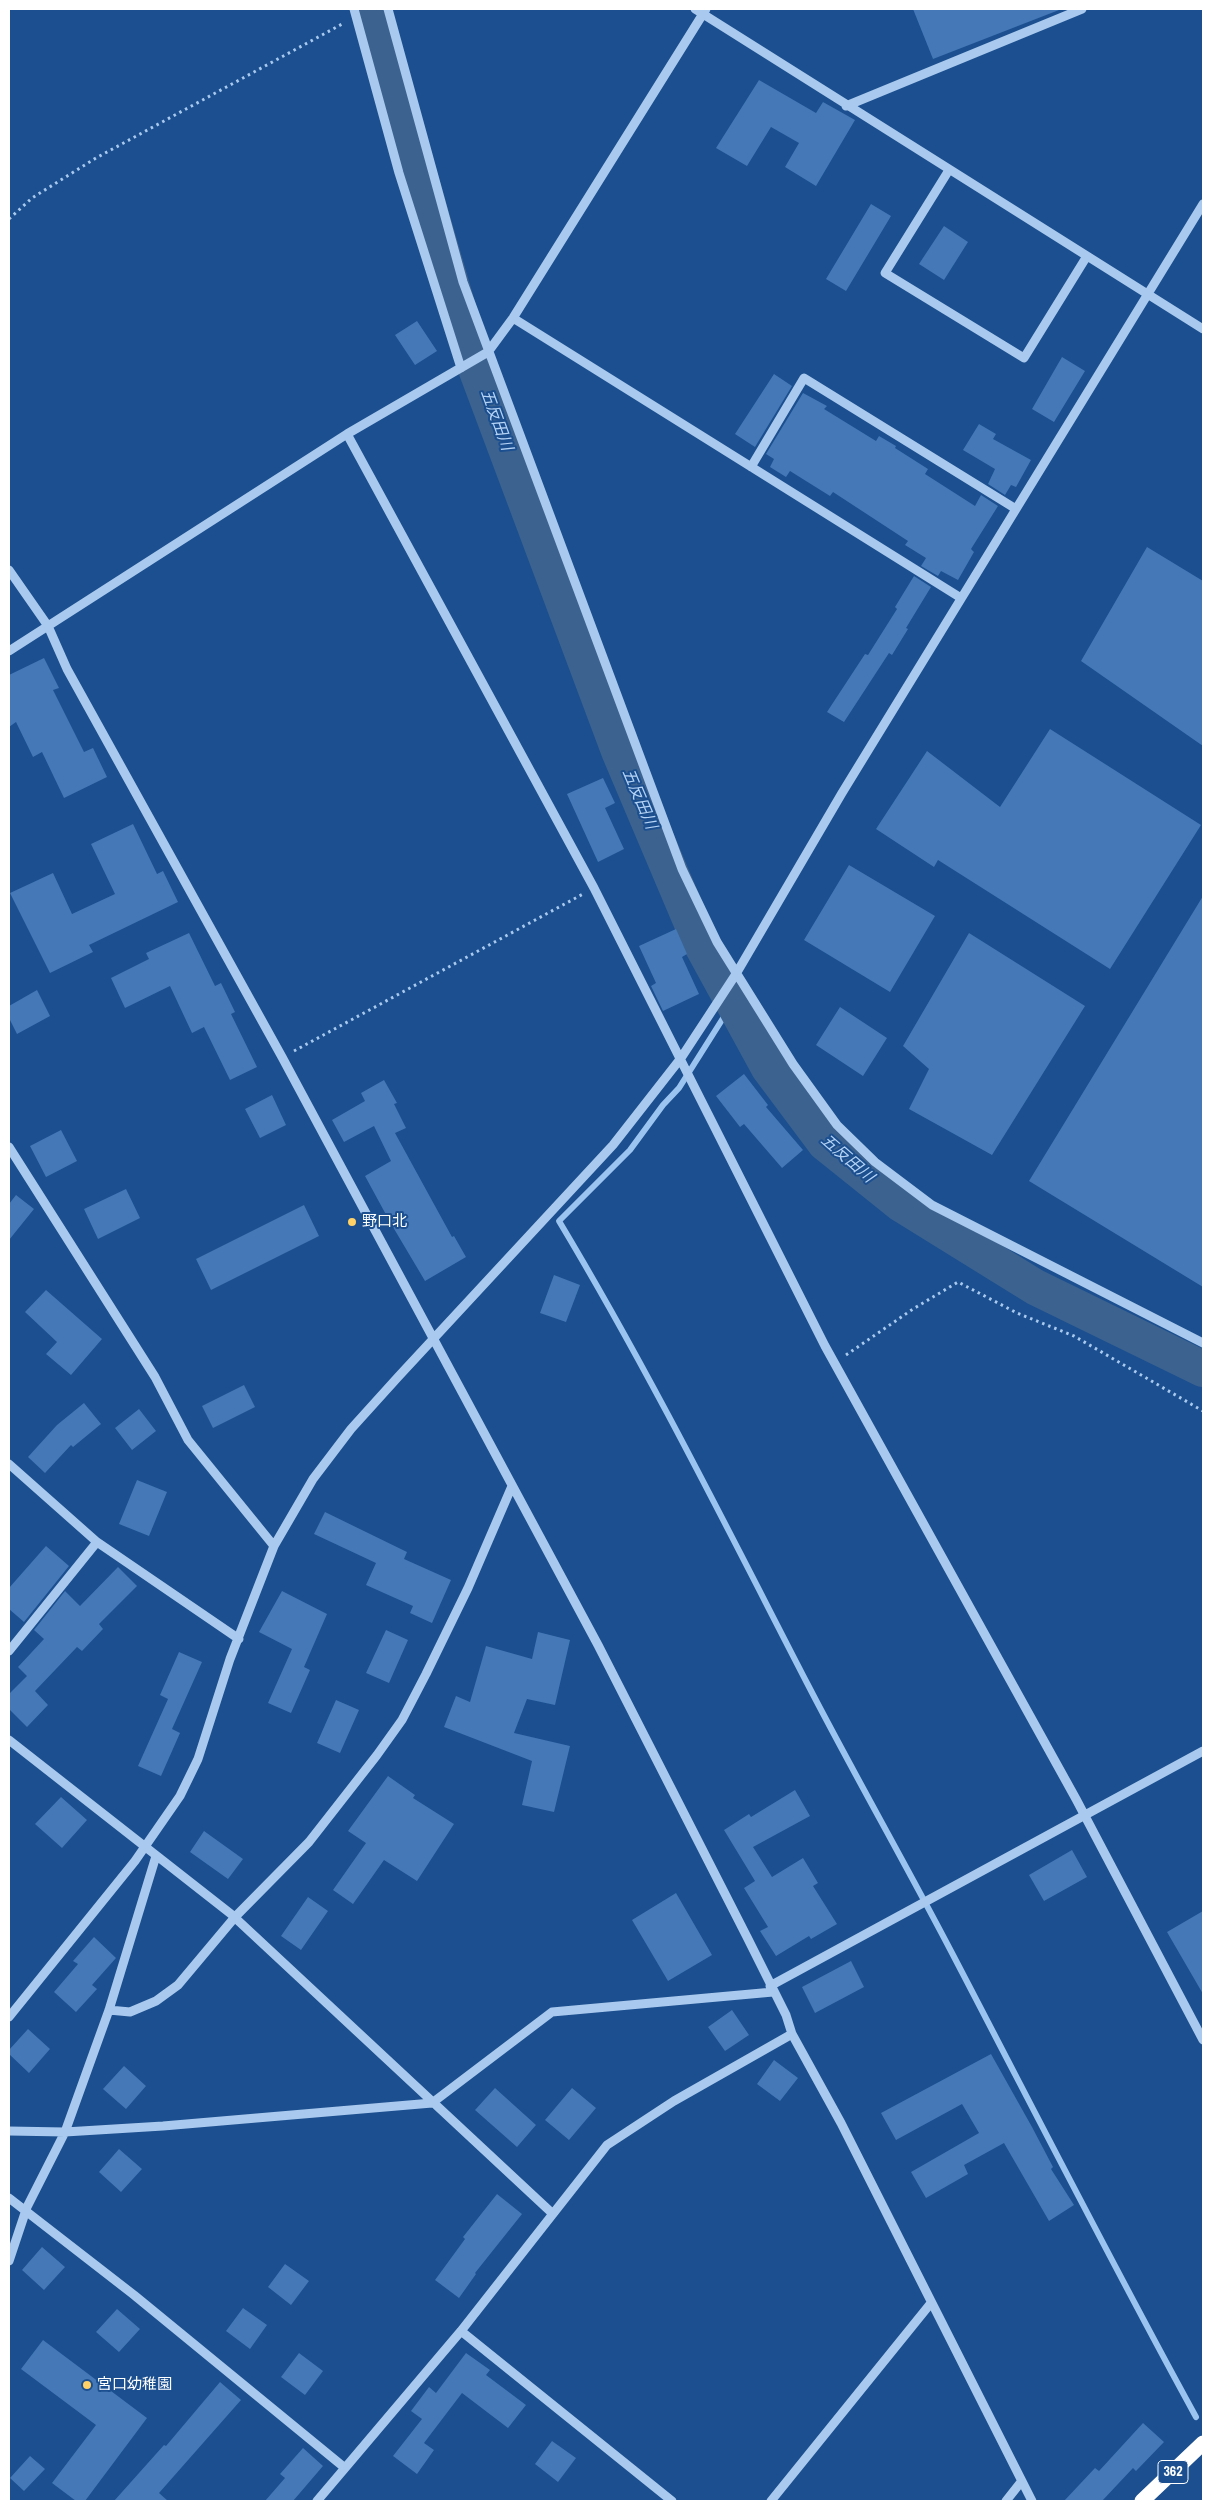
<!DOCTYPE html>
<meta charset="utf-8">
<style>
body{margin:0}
#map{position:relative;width:1212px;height:2510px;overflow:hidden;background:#1b4f8f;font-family:"Archivo Narrow",sans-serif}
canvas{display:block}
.frame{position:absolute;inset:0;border:10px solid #fff;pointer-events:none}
</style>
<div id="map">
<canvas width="1212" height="2510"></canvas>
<div class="frame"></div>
</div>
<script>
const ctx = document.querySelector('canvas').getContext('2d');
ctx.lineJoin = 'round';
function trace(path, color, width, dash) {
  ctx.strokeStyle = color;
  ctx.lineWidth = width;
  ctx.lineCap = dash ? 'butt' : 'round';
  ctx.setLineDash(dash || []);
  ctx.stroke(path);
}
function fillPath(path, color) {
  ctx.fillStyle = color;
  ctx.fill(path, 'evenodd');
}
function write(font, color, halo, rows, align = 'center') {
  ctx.font = font + ' "Archivo Narrow","Noto Sans JP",sans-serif';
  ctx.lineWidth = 4;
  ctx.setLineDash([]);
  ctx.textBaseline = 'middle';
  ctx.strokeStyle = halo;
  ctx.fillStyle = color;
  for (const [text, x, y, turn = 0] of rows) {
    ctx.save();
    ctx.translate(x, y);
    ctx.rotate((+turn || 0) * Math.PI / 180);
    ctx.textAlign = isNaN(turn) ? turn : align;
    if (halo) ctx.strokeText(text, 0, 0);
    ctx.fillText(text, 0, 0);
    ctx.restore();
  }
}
trace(new Path2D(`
 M732,1004L679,1088L663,1105L630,1150L559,1221C649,1371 727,1528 807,1683C854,1774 905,1863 952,1953C1033,2108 1112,2264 1196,2417`), '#9cc4f0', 6);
trace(new Path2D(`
 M371,9L475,366L619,751L699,940L769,1068L825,1143L901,1204L1035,1287L1203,1369`), '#3c6290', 36);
fillPath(new Path2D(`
 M913,9H1059V10L933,59Z
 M759,80L816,113L823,102L855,120L816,186L785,167L799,143L771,127L747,166L716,148Z
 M871,204L891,216L846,291L826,279Z
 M944,226L968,242L944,280L919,264Z
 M417,321L437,351L415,365L395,335Z
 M1062,357L1085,371L1054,422L1032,409Z
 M774,374L792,386L755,447L735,434Z
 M803,393L827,406L824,409L876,441L879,436L896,446L895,448L928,469L925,474L975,506L981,495L998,506L971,549L974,552L958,580L941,571L938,576L921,566L926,558L905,545L908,541L833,492L830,496L790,471L786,477L770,467L774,459L766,454Z
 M979,424L996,434L993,439L1031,460L1016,487L1011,485L1005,495L988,484L995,469L963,450Z
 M1147,547L1203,581V746L1081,661Z
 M914,576L931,587L906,628L908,629L892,655L889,653L844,722L827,712L865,654L868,655L897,609L895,607Z
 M44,658L59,688L53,690L84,752L93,748L107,777L64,798L42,752L33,757L16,722L9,727V675Z
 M1050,729L1201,825L1110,969L938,860L934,867L876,829L927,751L1000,807Z
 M603,778L615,803L605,808L624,849L598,862L567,794Z
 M133,824L157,874L163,871L178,902L89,945L93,952L50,973L10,893L53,873L72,914L115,894L91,844Z
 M849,865L935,916L890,992L804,940Z
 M1203,896V1287L1029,1181Z
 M676,929L687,954L682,957L699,994L663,1011L651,986L656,983L639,946Z
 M189,933L215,986L221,983L235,1012L231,1014L257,1067L230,1080L204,1027L192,1033L170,986L125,1008L111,978L149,959L146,953Z
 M969,933L1085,1006L992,1155L909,1109L929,1069L903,1046Z
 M37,990L50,1016L17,1034L9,1018V1006Z
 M840,1007L887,1038L863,1076L816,1045Z
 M744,1074L768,1105L766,1107L803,1150L782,1168L744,1124L740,1127L716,1096Z
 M384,1080L397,1103L394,1104L406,1128L395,1133L452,1237L454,1236L466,1257L425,1281L390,1222L365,1176L391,1161L374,1126L344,1142L332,1120L365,1101L361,1093Z
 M272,1095L286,1125L260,1138L245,1109Z
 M61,1130L77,1161L46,1177L30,1146Z
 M126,1189L140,1218L98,1239L84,1209Z
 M16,1195L34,1209L9,1240V1204Z
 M304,1205L319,1236L211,1290L196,1259Z
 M554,1275L580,1285L566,1322L540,1313Z
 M46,1290L102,1339L71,1375L46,1354L57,1342L25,1312Z
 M244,1385L255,1407L213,1428L202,1406Z
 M84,1403L101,1424L73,1447L71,1445L45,1473L28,1457L57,1425Z
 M139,1409L156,1431L132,1450L115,1428Z
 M137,1480L167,1492L149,1536L119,1524Z
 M325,1512L407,1552L404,1559L451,1580L432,1623L410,1613L413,1606L366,1585L376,1563L314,1534Z
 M46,1546L69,1566L24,1622L9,1609V1588Z
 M118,1567L137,1586L99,1624L103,1629L82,1651L77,1647L35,1691L48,1705L27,1727L9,1709V1694L27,1676L18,1667L44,1639L34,1630L65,1591L80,1606Z
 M282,1591L327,1614L304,1667L310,1670L291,1713L268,1703L292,1649L259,1632Z
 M386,1630L408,1640L389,1683L366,1673Z
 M538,1632L570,1640L555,1705L527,1699L514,1733L570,1746L554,1812L522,1805L532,1761L444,1727L456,1696L470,1702L486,1646L532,1659Z
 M179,1652L202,1662L172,1729L180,1733L161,1776L138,1766L168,1699L160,1695Z
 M336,1700L359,1710L340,1753L317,1743Z
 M388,1776L415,1795L413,1798L454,1824L417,1881L384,1860L353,1904L333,1890L366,1843L348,1831Z
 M795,1790L810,1816L753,1847L772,1877L803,1858L818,1883L813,1886L837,1924L811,1939L809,1936L776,1956L760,1931L768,1927L744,1888L755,1881L724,1830L749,1814L751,1817Z
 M61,1797L87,1820L62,1848L35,1824Z
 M204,1831L243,1859L228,1879L190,1852Z
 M1072,1850L1087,1877L1044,1901L1029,1875Z
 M676,1893L712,1955L668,1981L632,1920Z
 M308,1897L328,1911L301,1950L281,1936Z
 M1203,1911V1994L1167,1932Z
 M94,1937L116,1958L92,1985L97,1989L76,2012L54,1992L78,1964L73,1961Z
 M851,1961L864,1987L815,2013L802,1987Z
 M732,2010L749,2035L725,2051L708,2027Z
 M28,2029L50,2049L29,2073L9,2054V2050Z
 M991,2054L1032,2127L1053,2167L1051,2169L1074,2205L1049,2221L1004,2143L964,2165L968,2174L926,2198L911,2172L979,2133L962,2104L896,2140L881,2113Z
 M774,2060L798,2078L780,2101L757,2084Z
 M124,2066L146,2086L126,2109L103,2089Z
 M495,2088L536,2125L517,2147L475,2110Z
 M572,2088L596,2108L569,2140L545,2120Z
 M119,2149L142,2169L121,2192L99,2172Z
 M497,2194L522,2214L475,2273L476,2274L459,2298L435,2280L465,2239L463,2237Z
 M42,2247L65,2267L44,2290L22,2270Z
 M285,2264L309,2281L291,2305L268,2287Z
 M243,2308L267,2325L250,2349L226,2331Z
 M117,2309L140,2329L119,2352L96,2332Z
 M43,2340L147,2418L85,2501H76L52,2483L96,2425L21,2369Z
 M299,2353L323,2371L305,2395L281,2377Z
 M466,2353L490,2370L486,2375L526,2405L508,2428L462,2393L424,2443L434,2450L417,2474L393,2456L422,2419L411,2411L429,2387L436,2393Z
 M220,2382L241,2400L159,2493L168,2501H114L164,2445L166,2446Z
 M1143,2423L1164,2442L1136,2471L1133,2468L1102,2501H1064L1095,2468L1099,2471Z
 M552,2441L576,2458L558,2482L535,2464Z
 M303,2448L323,2466L293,2501H265L285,2478L280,2474Z
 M30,2456L45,2469L24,2491L10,2478Z`), '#4478b7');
trace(new Path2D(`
 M9,219L32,198L96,158L344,23
 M294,1051L583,894
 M846,1355L913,1309L958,1282L1017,1313L1074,1336L1203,1411`), '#a9c9ee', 3, [2.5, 4]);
trace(new Path2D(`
 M354,9L399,173L461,368
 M388,9L463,282L682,869L717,942L793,1064L837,1125L875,1162L932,1205L1203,1343
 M695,9L1203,329
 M846,106L1082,9
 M949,170L885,273L1024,358L1087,256
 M513,318L961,598
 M347,434L594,888L825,1346L1076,1799L1203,2040
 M751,467L804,378L1016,509
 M9,570L48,626L67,669L282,1057L598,1645L747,1937L786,2015L792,2034L841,2123L1032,2501
 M9,651L347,434L488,352L513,318L706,9
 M9,1147L155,1377L188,1440L274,1546
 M9,1464L97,1542L239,1639
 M9,1651L97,1542
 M9,1740L231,1914L553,2214
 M770,1986L1203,1751
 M109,2010L130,2012L156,2001L178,1985L235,1917L309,1842L377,1755L402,1720L426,1674L468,1588L512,1486
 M9,2017L135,1861L180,1796L198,1759L230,1659L274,1546L313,1479L351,1429L398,1377L613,1145L681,1058L736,974L842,793L1203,204
 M9,2131L65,2132L163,2126L432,2103L552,2012L773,1992
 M9,2198L134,2295L345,2468L317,2501
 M9,2261L27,2207L65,2132L109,2010L156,1856
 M461,2331L672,2501
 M345,2468L461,2331L607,2145L674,2101L792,2034
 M771,2501L931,2303
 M1006,2501L1021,2482`), '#a9c9ee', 9);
trace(new Path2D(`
 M1142,2501L1203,2443`), '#fff', 15);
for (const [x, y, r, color] of [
 [352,1222,5,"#ffd166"],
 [87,2385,5,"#ffd166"]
]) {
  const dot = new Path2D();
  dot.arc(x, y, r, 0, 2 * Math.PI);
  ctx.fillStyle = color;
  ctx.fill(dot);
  trace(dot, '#1b4f8f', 2);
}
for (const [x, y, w] of [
 [1173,2472,30]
]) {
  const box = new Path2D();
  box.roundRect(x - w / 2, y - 11.5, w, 23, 4);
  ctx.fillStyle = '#1b4f8f';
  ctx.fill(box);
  trace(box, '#fff', 1);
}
write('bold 14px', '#fff', null, [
 ["362",1173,2472]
]);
write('15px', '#fff', '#1b4f8f', [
 ["野口北",362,1222],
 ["宮口幼稚園",97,2385]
], 'left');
write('italic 16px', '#b5d3f5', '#1b4f8f', [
 ["五反田川",496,420,70],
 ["五反田川",639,799,67],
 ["五反田川",847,1159,41]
]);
</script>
